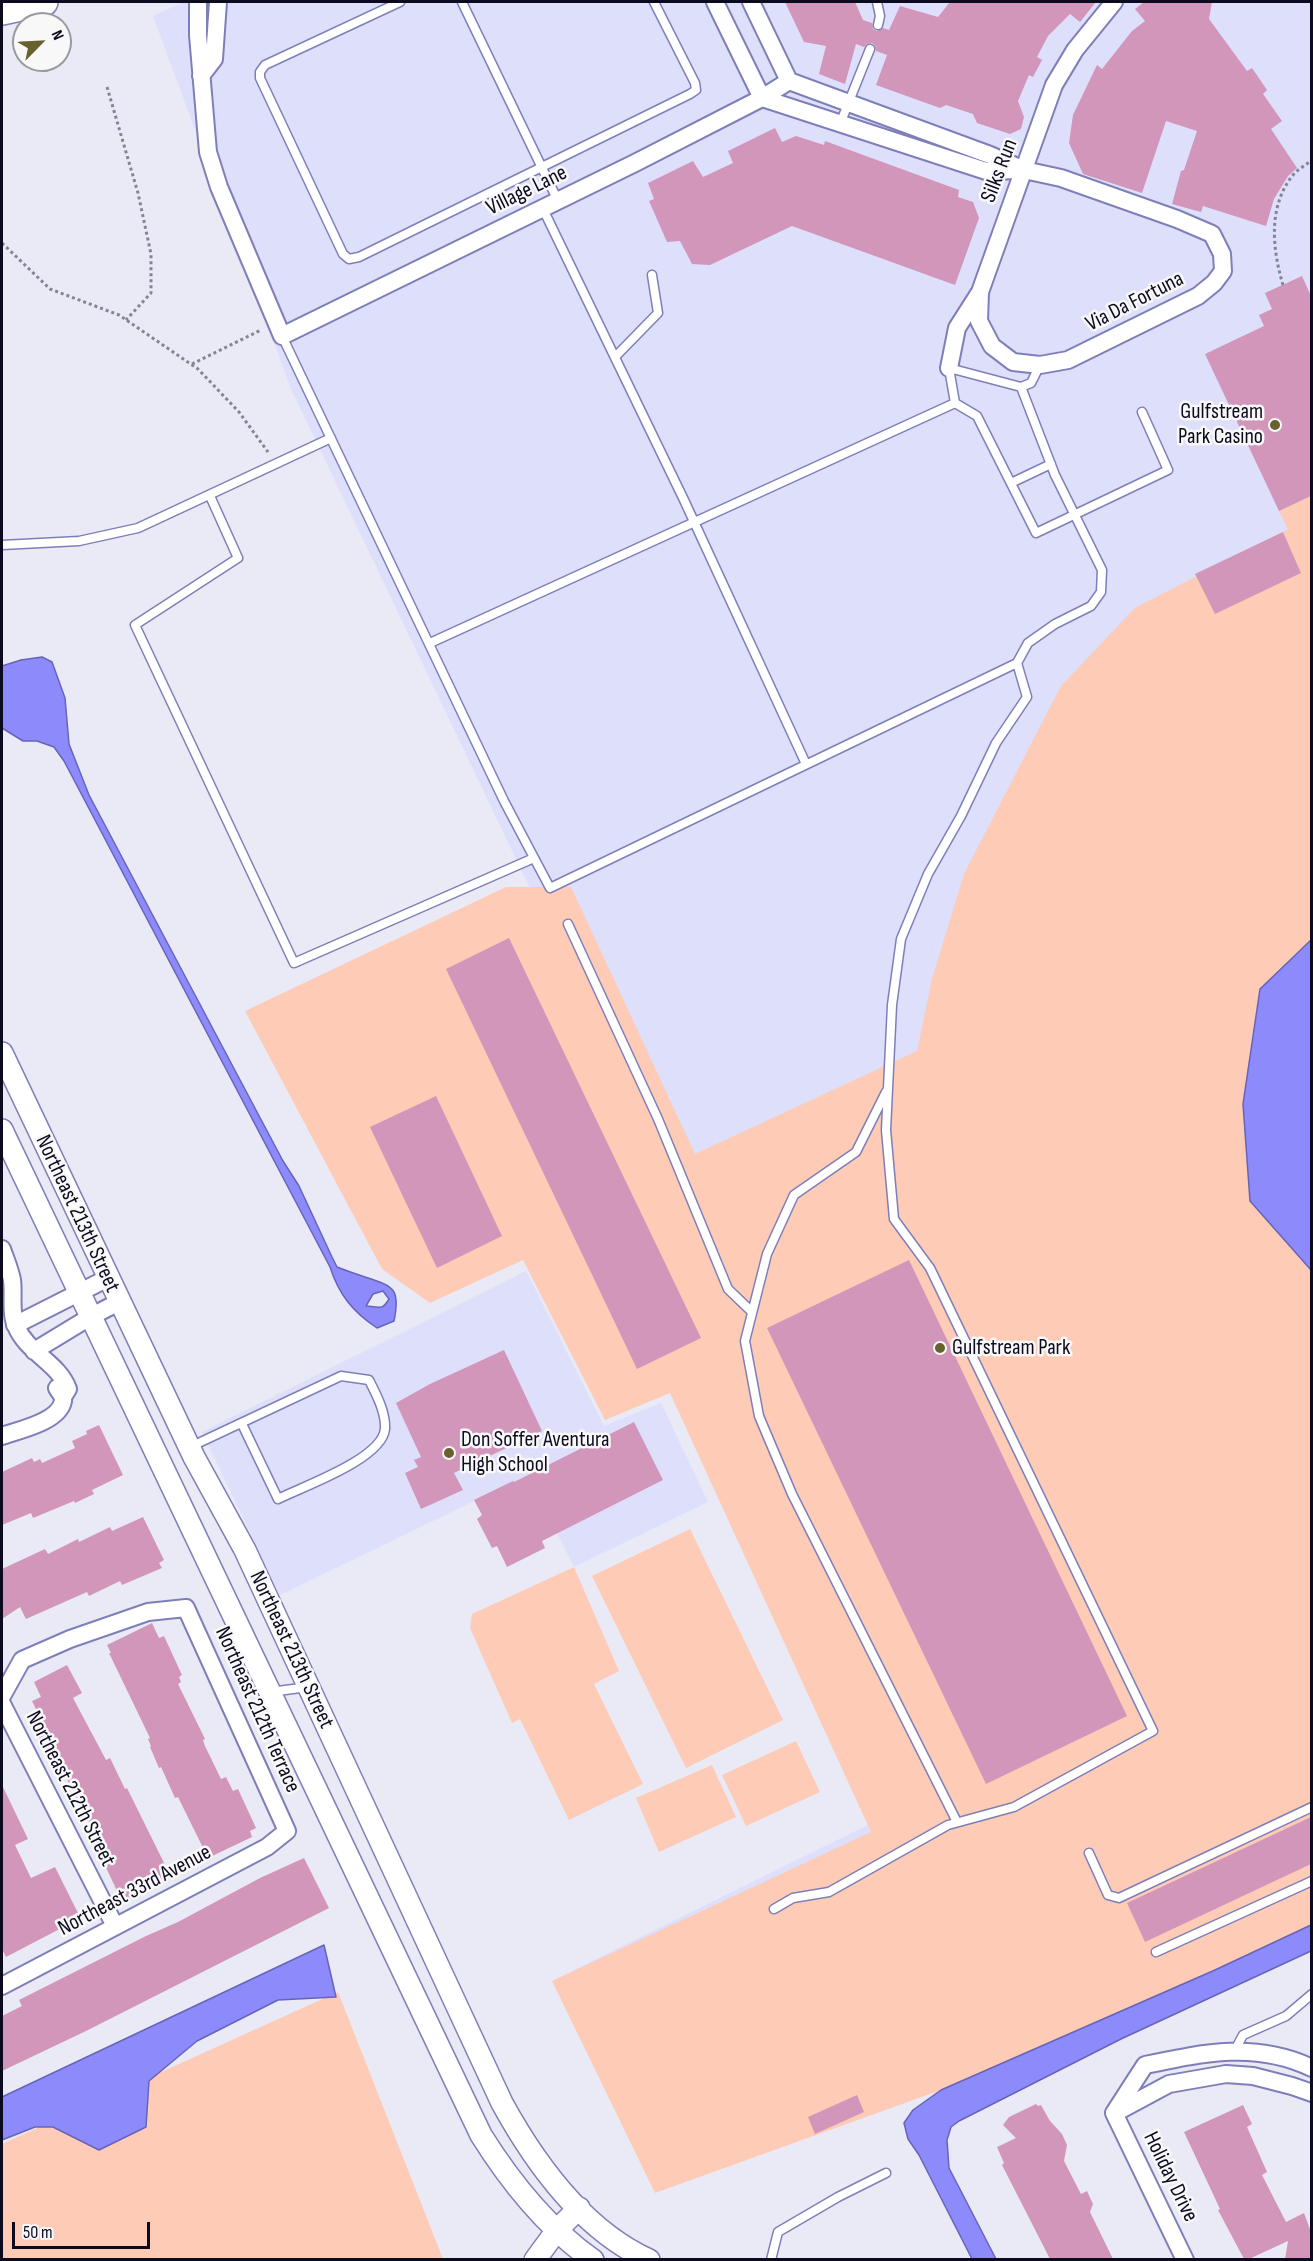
<!DOCTYPE html>
<style>
body{margin:0}
#map{position:relative;width:1313px;height:2261px;overflow:hidden;background:#e9eaf6;font-family:"Sofia Sans Condensed",sans-serif}
canvas{display:block}
.frame{position:absolute;inset:0;border:3px solid #0b0a1f;pointer-events:none}
.north{position:absolute;left:12px;top:12px;width:60px;height:60px;box-sizing:border-box;background:#f8f8f8;border:2px solid #9999a1;border-radius:50%;rotate:66deg;font-size:16px;font-weight:700;line-height:24px;text-align:center;color:#0b0a1f}
.north::after{content:'';display:block;margin:auto;width:21px;height:27px;background:#67612d;clip-path:polygon(50% 0,100% 100%,50% 72%,0 100%)}
.scale{position:absolute;left:12px;top:2222px;width:138px;height:27px;box-sizing:border-box;border:3px solid #0b0a1f;border-top:0;padding-left:8px;font-size:18px;line-height:21px;white-space:nowrap;color:#0b0a1f;-webkit-text-stroke:4px #f8f8f8;paint-order:stroke}
</style>
<div id="map">
<canvas width="1313" height="2261"></canvas>
<div class="frame"></div>
<div class="north">N</div>
<div class="scale">50 m</div>
</div>
<script>
const ctx = document.querySelector('canvas').getContext('2d');
ctx.lineJoin = 'round';
function fillPath(path, color) {
  ctx.fillStyle = color;
  ctx.fill(path, 'evenodd');
}
function trace(path, color, width, dash) {
  ctx.strokeStyle = color;
  ctx.lineWidth = width;
  ctx.lineCap = dash ? 'butt' : 'round';
  ctx.setLineDash(dash || []);
  ctx.stroke(path);
}
function write(font, color, halo, rows, align = 'center') {
  ctx.font = font + ' "Sofia Sans Condensed",sans-serif';
  ctx.lineWidth = 5;
  ctx.setLineDash([]);
  ctx.textBaseline = 'middle';
  ctx.strokeStyle = halo;
  ctx.fillStyle = color;
  for (const [text, x, y, turn = 0] of rows) {
    ctx.save();
    ctx.translate(x, y);
    ctx.rotate((+turn || 0) * Math.PI / 180);
    ctx.textAlign = isNaN(turn) ? turn : align;
    if (halo) ctx.strokeText(text, 0, 0);
    ctx.fillText(text, 0, 0);
    ctx.restore();
  }
}
fillPath(new Path2D(`
 M184,2H1311V1925L1215,1970L941,2090L650,2180L562,1976L896,1811L608,1051L291,389L153,16Z
 M526,1271L604,1426L661,1403L708,1502L574,1567L528,1475L280,1595L202,1432Z`), '#dddffb');
fillPath(new Path2D(`
 M1311,496V1925L1215,1970L941,2090L655,2193L552,1981L871,1832L670,1393L605,1420L523,1260L430,1303L382,1269L245,1011L506,887H571L695,1154L917,1051L932,979L964,874L1061,686L1135,608L1288,529L1279,511Z
 M690,1529L783,1720L686,1768L592,1576Z
 M574,1567L619,1671L594,1684L643,1784L569,1820L520,1719L512,1723L470,1628L472,1614Z
 M796,1741L820,1792L746,1826L722,1775Z
 M712,1765L736,1817L659,1852L636,1798Z
 M338,1992L443,2259H2V2144Z`), '#fecbb6');
const water = new Path2D(`
 M42,657L52,662L65,698L69,744L89,795L283,1161L299,1186L332,1257L337,1267C347,1271 356,1274 365,1277C393,1286 401,1288 394,1321L377,1328C353,1312 339,1295 330,1267L64,761L54,747L37,741H23L2,728V666L21,660ZM383,1291L389,1299C382,1311 379,1307 366,1306L373,1294Z
 M1311,940V1270L1250,1201L1243,1104L1260,989Z
 M1311,1925V1951L1121,2039L959,2121L951,2127L947,2140L949,2168L996,2259H972L919,2155L908,2139L904,2123L913,2110L941,2090L1215,1970Z
 M324,1945L336,1997L278,2000L197,2041L149,2081L146,2127L99,2150L53,2127H35L2,2140V2097Z`);
fillPath(water, '#8d8afb');
trace(water, '#6664b9', 1.5);
fillPath(new Path2D(`
 M785,2H855L863,20L872,23L873,29L877,31L883,28L889,30L900,6L938,17L950,2H1096L1080,22L1070,14L1048,36L1037,57L1042,60L1033,77L1029,75L1018,101L1024,117L1021,129L1010,134L977,123L973,114L946,105L940,108L876,85L887,55L876,51L875,46L872,43L867,44L864,47L856,44L845,84L819,74L826,46L804,42Z
 M1144,2H1212L1209,19L1247,71L1252,68L1267,90L1263,94L1282,121L1271,129L1297,168L1288,176L1274,199L1266,226L1203,206L1201,212L1172,204L1181,171L1184,170L1197,131L1166,121L1142,193L1083,174L1069,143L1073,115L1097,65L1102,69L1132,31L1145,21L1135,9Z
 M775,128L782,142L796,136L824,145L825,141L959,190L958,197L973,202L979,218L955,285L792,226L710,265L692,264L680,241L667,242L649,201L654,199L648,183L693,161L703,177L733,163L728,151Z
 M1302,276L1311,296V496L1279,511L1205,354L1264,326L1259,315L1272,309L1265,293Z
 M1283,532L1301,573L1215,614L1195,574Z
 M509,938L701,1338L637,1369L446,969Z
 M436,1096L502,1236L437,1268L370,1127Z
 M909,1260L1127,1716L986,1784L767,1328Z
 M504,1350L542,1431L454,1473L463,1490L421,1509L405,1473L418,1467L414,1460L421,1457L396,1403L430,1384Z
 M634,1422L663,1480L542,1541L545,1548L507,1567L497,1546L492,1548L477,1519L482,1515L474,1500L513,1481L514,1482Z
 M99,1425L123,1475L92,1490L94,1494L75,1503L74,1501L33,1518L31,1513L2,1525V1472L32,1458L34,1462L40,1459L42,1463L75,1448L72,1441L87,1434L86,1431Z
 M143,1517L164,1560L159,1563L162,1568L122,1585L120,1581L89,1596L87,1592L26,1619L20,1607L2,1619V1569L45,1549L48,1554L78,1539L79,1542L110,1527L112,1531Z
 M152,1623L159,1638L164,1636L182,1675L179,1677L181,1682L178,1684L205,1739L203,1740L205,1746L221,1779L226,1777L233,1791L238,1789L256,1828L250,1831L252,1837L208,1858L178,1797L175,1798L161,1767L159,1768L150,1747L151,1746L148,1739L150,1738L109,1653H111L107,1645Z
 M67,1665L82,1693L73,1698L106,1760L110,1758L125,1789L127,1788L171,1877L127,1899L124,1893L119,1895L101,1857L105,1854L82,1807L81,1808L66,1777L62,1779L47,1749L44,1750L38,1736L47,1732L32,1701L41,1697L34,1682Z
 M2,1785L28,1839L15,1845L31,1878L55,1867L78,1913L73,1915L75,1921L6,1957L2,1949Z
 M1311,1817V1864L1145,1942L1127,1903Z
 M304,1858L329,1908L86,2031L2,2071V2016L22,2006L19,2000L146,1936L178,1922L260,1878Z
 M857,2095L864,2112L815,2134L808,2117Z
 M1036,2104L1038,2106L1041,2105L1050,2121L1062,2134L1067,2145L1064,2161L1081,2194L1087,2191L1093,2204L1090,2212L1113,2259H1050L1002,2165L1004,2163L997,2147L1016,2138L1003,2125L1009,2117Z
 M1243,2105L1252,2124L1247,2127L1267,2172L1262,2175L1286,2222L1304,2213L1311,2232V2259H1285L1288,2241L1249,2259H1244L1218,2210L1220,2209L1184,2132Z`), '#d296ba');
const service = new Path2D(`
 M400,2L265,65L260,72V78L343,254L349,259L359,257L690,94L696,90L695,83L654,2
 M462,2L558,201
 M877,2L880,16L878,25
 M840,124L870,49
 M543,209L684,500L806,764
 M282,336L504,801L550,888L1017,663L1028,643L1055,624L1091,606L1101,592L1102,570L1055,475L1021,387
 M615,357L658,313L652,275
 M955,403L977,416L1036,533L1168,470L1142,412
 M1011,483L1051,464
 M210,496L238,558L135,625L294,963L534,858
 M2,545L79,541L138,528L331,438
 M430,643L955,403L949,368L1021,387L1031,383L1040,365
 M568,924L658,1119L728,1289L752,1312
 M886,1092L856,1152L794,1195L767,1254L745,1341L759,1416L792,1494L957,1822
 M190,1447L341,1376L369,1380C376,1394 386,1412 385,1429C382,1459 304,1486 278,1499L242,1424
 M270,1692L308,1687
 M1089,1853L1108,1895L1119,1898L1312,1807
 M774,1909L793,1898L829,1892L948,1825L1014,1807L1153,1731L930,1268L894,1219L886,1130L892,1005L901,939L928,874L961,816L996,743L1027,697L1017,663
 M1156,1952L1312,1881
 M1235,2050L1243,2035L1286,2016L1312,1994
 M771,2260L778,2232L838,2197L886,2173`);
const minor = new Path2D(`
 M198,2V35L208,152L219,187L282,336L635,163L762,98L789,81
 M715,2L762,98
 M751,2L789,81
 M201,76L214,59L218,2
 M789,81L990,155L1024,170L1061,178L1177,219L1212,234L1222,254L1223,271L1214,283L1198,296L1068,360L1040,365L1013,362L992,346L979,321L980,292
 M762,98L986,171L1020,170
 M949,368L957,328L980,292L1054,85L1075,50L1114,2
 M2,1249C5,1258 10,1269 12,1280C14,1294 10,1313 16,1326C27,1353 58,1362 68,1389L63,1397
 M15,1325L108,1278
 M34,1351L90,1317L119,1302
 M2,1436C19,1430 59,1422 63,1401C64,1396 59,1392 57,1388
 M2,1696L22,1660L70,1639L148,1612L186,1608L287,1831L267,1847L2,1986
 M2,1704L115,1926
 M1114,2113L1145,2065C1202,2053 1256,2041 1312,2068
 M1114,2113L1185,2260
 M1115,2113L1169,2084L1226,2074L1253,2076L1292,2086L1312,2093`);
const tertiary = new Path2D(`
 M2,1053L194,1457L245,1550L502,2103C536,2165 583,2230 649,2260
 M2,1130L481,2135C511,2183 546,2227 593,2260
 M535,2260L557,2230L579,2208`);
const primary = new Path2D(`
 M2,11L44,2`);
trace(service, '#7e7fb8', 11);
trace(minor, '#7e7fb8', 20);
trace(tertiary, '#7e7fb8', 24);
trace(primary, '#7e7fb8', 30);
trace(new Path2D(`
 M107,87L138,193L151,254V293L126,320
 M2,243L50,289L119,315L198,369L239,412L268,452
 M1283,285C1272,248 1268,206 1293,175C1298,169 1306,165 1312,160
 M192,364L261,330`), '#848494', 3, [3, 3]);
trace(service, '#fff', 8);
trace(minor, '#fff', 16);
trace(tertiary, '#fff', 21);
trace(primary, '#fff', 27);
for (const [x, y, r, color] of [
 [1275,425,6,"#67612d"],
 [940,1348,6,"#67612d"],
 [449,1453,6,"#67612d"]
]) {
  const dot = new Path2D();
  dot.arc(x, y, r, 0, 2 * Math.PI);
  ctx.fillStyle = color;
  ctx.fill(dot);
  trace(dot, '#f8f8f8', 2);
}
write('22px', '#0b0a1f', '#f8f8f8', [
 ["Silks Run",1000,171,-69],
 ["Village Lane",527,191,-26],
 ["Via Da Fortuna",1135,302,-27],
 ["Northeast 213th Street",77,1214,65],
 ["Northeast 213th Street",291,1650,65],
 ["Northeast 212th Terrace",257,1710,66],
 ["Northeast 212th Street",70,1789,63],
 ["Northeast 33rd Avenue",135,1891,-28],
 ["Holiday Drive",1170,2177,64]
]);
write('22px', '#0b0a1f', '#f8f8f8', [
 ["Gulfstream",1263,412,"right"],
 ["Park Casino",1263,437,"right"],
 ["Gulfstream Park",952,1348],
 ["Don Soffer Aventura",461,1440],
 ["High School",461,1465]
], 'left');
</script>
